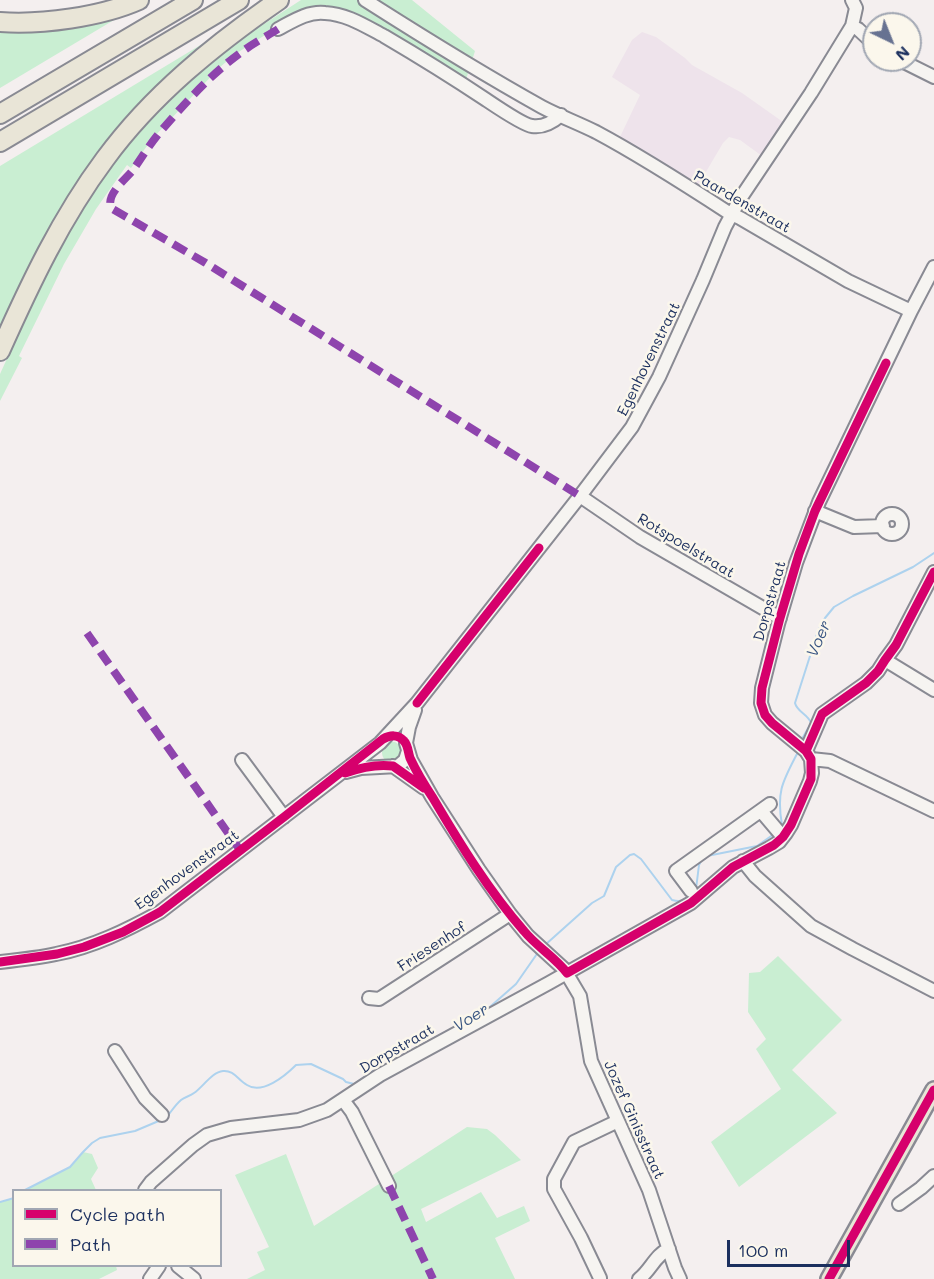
<!DOCTYPE html>
<style>
body{margin:0}
#map{position:relative;width:934px;height:1279px;overflow:hidden;background:#f4efef;font-family:Mali,sans-serif}
canvas{display:block}
.legend{position:absolute;left:12px;top:1189px;width:210px;height:78px;box-sizing:border-box;background:#fbf7ec;border:2px solid #a1a7b3;margin:0;padding:8px 10px;list-style:none;font-size:18px;color:#1b2f5e}
.legend li{display:flex;align-items:center;gap:12px;height:30px}
.legend b{width:30px;border:2px solid #a1a7b3}
.north{position:absolute;left:862px;top:12px;width:60px;height:60px;box-sizing:border-box;background:#fbf7ec;border:2px solid #a1a7b3;border-radius:50%;rotate:137deg;font-size:16px;font-weight:700;line-height:24px;text-align:center;color:#1b2f5e}
.north::after{content:'';display:block;margin:auto;width:21px;height:27px;background:#677291;clip-path:polygon(50% 0,100% 100%,50% 72%,0 100%)}
.scale{position:absolute;left:727px;top:1240px;width:123px;height:27px;box-sizing:border-box;border:3px solid #1b2f5e;border-top:0;padding-left:8px;font-size:18px;line-height:21px;white-space:nowrap;color:#1b2f5e;-webkit-text-stroke:4px #fbf7ec;paint-order:stroke}
</style>
<div id="map">
<canvas width="934" height="1279"></canvas>
<ul class="legend">
<li><b style="height:8px;background:#d6006c"></b>Cycle path</li>
<li><b style="height:8px;background:#8e44ad"></b>Path</li>
</ul>
<div class="north">N</div>
<div class="scale">100 m</div>
</div>
<script>
const ctx = document.querySelector('canvas').getContext('2d');
ctx.lineJoin = 'round';
function fillPath(path, color) {
  ctx.fillStyle = color;
  ctx.fill(path, 'evenodd');
}
function trace(path, color, width, dash) {
  ctx.strokeStyle = color;
  ctx.lineWidth = width;
  ctx.lineCap = dash ? 'butt' : 'round';
  ctx.setLineDash(dash || []);
  ctx.stroke(path);
}
function write(font, color, halo, rows, align = 'center') {
  ctx.font = font + ' Mali,sans-serif';
  ctx.lineWidth = 5;
  ctx.setLineDash([]);
  ctx.textBaseline = 'middle';
  ctx.strokeStyle = halo;
  ctx.fillStyle = color;
  for (const [text, x, y, turn = 0] of rows) {
    ctx.save();
    ctx.translate(x, y);
    ctx.rotate((+turn || 0) * Math.PI / 180);
    ctx.textAlign = isNaN(turn) ? turn : align;
    if (halo) ctx.strokeText(text, 0, 0);
    ctx.fillText(text, 0, 0);
    ctx.restore();
  }
}
fillPath(new Path2D(`
 M642,32L656,37L685,58L692,65L742,93L783,122L762,156L740,140L729,137L723,143L697,187L619,139L640,95L612,77L632,40Z`), '#eee3eb');
fillPath(new Path2D(`
 M301,0H412L475,51L463,89L346,14L290,19L237,53L220,67L152,139L131,168L127,165L96,209L64,264L19,356L22,358L0,401V374L40,286L74,223L109,168L150,121L195,76L230,46Z
 M124,14L0,88V27Z
 M227,29L148,100L0,338V166Z
 M388,742H395C404,747 402,752 400,760L386,761C382,757 381,753 383,747Z
 M778,956L842,1020L792,1070L837,1113L739,1187L711,1142L781,1089L756,1049L766,1039L748,1012L749,973L760,972Z
 M467,1127L487,1129L495,1135L521,1160L421,1209L426,1222L481,1192L497,1218L524,1206L530,1221L495,1238L515,1279H247L265,1270L257,1252L269,1247L235,1175L286,1154L314,1226Z
 M83,1152L92,1154L98,1168L91,1179L96,1190H25L70,1167Z
 M13,1198L14,1266H116L117,1270L99,1279H0V1202Z`), '#c9eed2');
trace(new Path2D(`
 M802,739L811,723C808,714 797,712 795,703L818,631L825,618L834,607L853,596L913,567L934,553
 M780,828L782,825C776,791 783,781 798,752
 M707,856L757,846L774,834
 M696,889L699,865L702,859
 M545,945L592,903L604,896L616,867L630,855L634,854L641,859L672,900C680,902 685,901 690,895
 M483,1013L516,984L539,951
 M166,1118C171,1112 175,1105 181,1100C185,1097 190,1096 194,1093C203,1087 212,1072 223,1071C234,1070 238,1080 247,1085C262,1095 285,1076 296,1065L311,1064L343,1079L346,1082L354,1084L372,1072L464,1022
 M25,1190L70,1167L83,1152L92,1143L100,1138L135,1131L161,1120
 M0,1202L14,1198`), '#add2ee', 2);
const minor = new Path2D(`
 M365,0C423,37 481,73 542,107C559,116 578,123 596,132C641,156 686,185 729,213L740,218L848,281L911,311
 M852,26L858,29L874,44
 M278,29C293,21 308,11 325,13C347,14 365,26 384,36C418,56 452,77 485,99C494,105 523,125 532,126C544,128 553,122 561,115
 M900,60L934,77
 M580,496L640,537L780,618
 M815,511L854,527L883,526
 M882 524a10 10 0 1 1 20 0a10 10 0 1 1-20 0Z
 M885,660L934,690
 M415,710L409,727L406,743L411,760L432,797L479,870L510,914L528,936L564,969L580,996L591,1061L649,1190L675,1268L680,1279
 M806,751L822,714L866,683L878,671L885,660L896,645L934,572
 M811,759L830,761L934,811
 M242,760L284,817
 M393,766L424,788
 M346,772L361,768L398,766L405,760L408,751
 M761,811L783,837
 M743,861L755,876L811,926L853,949L934,991
 M691,891L676,871L770,804
 M0,962C19,960 38,958 56,954C93,947 127,930 160,912L380,743L417,703L580,496L632,427L659,377L703,280L725,227L740,199L811,93L852,26L856,8L852,0
 M369,998L379,999L510,914
 M115,1051L145,1098L162,1115
 M343,1100L352,1112L389,1186
 M145,1190L151,1182L193,1145L207,1135L231,1128L299,1120L327,1110L380,1075L549,983L691,903L733,867L769,848L779,842L786,833L791,825L810,781L812,773L811,759L806,751L772,723L765,715L761,703L762,688L778,624L796,563L819,502L911,311L934,267
 M899,1204L921,1188L934,1176
 M178,1266L194,1279
 M600,1278L581,1238L554,1189V1179L574,1142L618,1121
 M150,1279L159,1266
 M639,1279C650,1271 656,1254 669,1249`);
const major = new Path2D(`
 M829,1279L934,1090`);
const highway = new Path2D(`
 M0,22C41,25 101,17 139,0
 M0,114L193,0
 M0,142L239,0
 M0,351C30,284 61,218 105,159C152,95 214,45 279,0`);
trace(minor, '#898a93', 16);
trace(major, '#898a93', 20);
trace(highway, '#898a93', 22);
trace(minor, '#f6f4f1', 12);
trace(major, '#e9e5d7', 15);
trace(highway, '#e9e5d7', 18);
trace(new Path2D(`
 M278,29C267,36 254,43 243,51C212,73 185,103 160,132C150,144 142,157 133,170C125,180 106,194 111,208L204,262L580,496
 M87,633L240,850
 M389,1186L433,1279`), '#8e44ad', 8, [15, 8]);
trace(new Path2D(`
 M417,703L539,548
 M806,751L822,714L866,683L878,671L885,660L896,645L934,572
 M345,773C359,768 378,764 393,766L424,788
 M0,962L57,954L84,947L123,932L160,912L284,817L383,739C390,735 398,734 404,741C408,745 408,752 410,758C416,771 425,786 433,798C460,844 489,891 524,931C537,947 555,957 567,973L691,903L733,867L774,845L783,837L791,825L811,779V759L806,751L772,723L765,715L761,703L762,688L780,618L799,554L815,511L886,363
 M829,1279L934,1090`), '#d6006c', 9);
write('15px', '#1b2f5e', '#fbf7ec', [
 ["Paardenstraat",742,202,30],
 ["Egenhovenstraat",649,359,-64],
 ["Rotspoelstraat",686,546,31],
 ["Dorpstraat",770,601,-74],
 ["Egenhovenstraat",187,870,-36],
 ["Friesenhof",432,947,-33],
 ["Dorpstraat",397,1049,-30],
 ["Jozef Ginisstraat",634,1120,66]
]);
write('italic 16px', '#385582', '#fbf7ec', [
 ["Voer",819,639,-67],
 ["Voer",471,1018,-32]
]);
</script>
